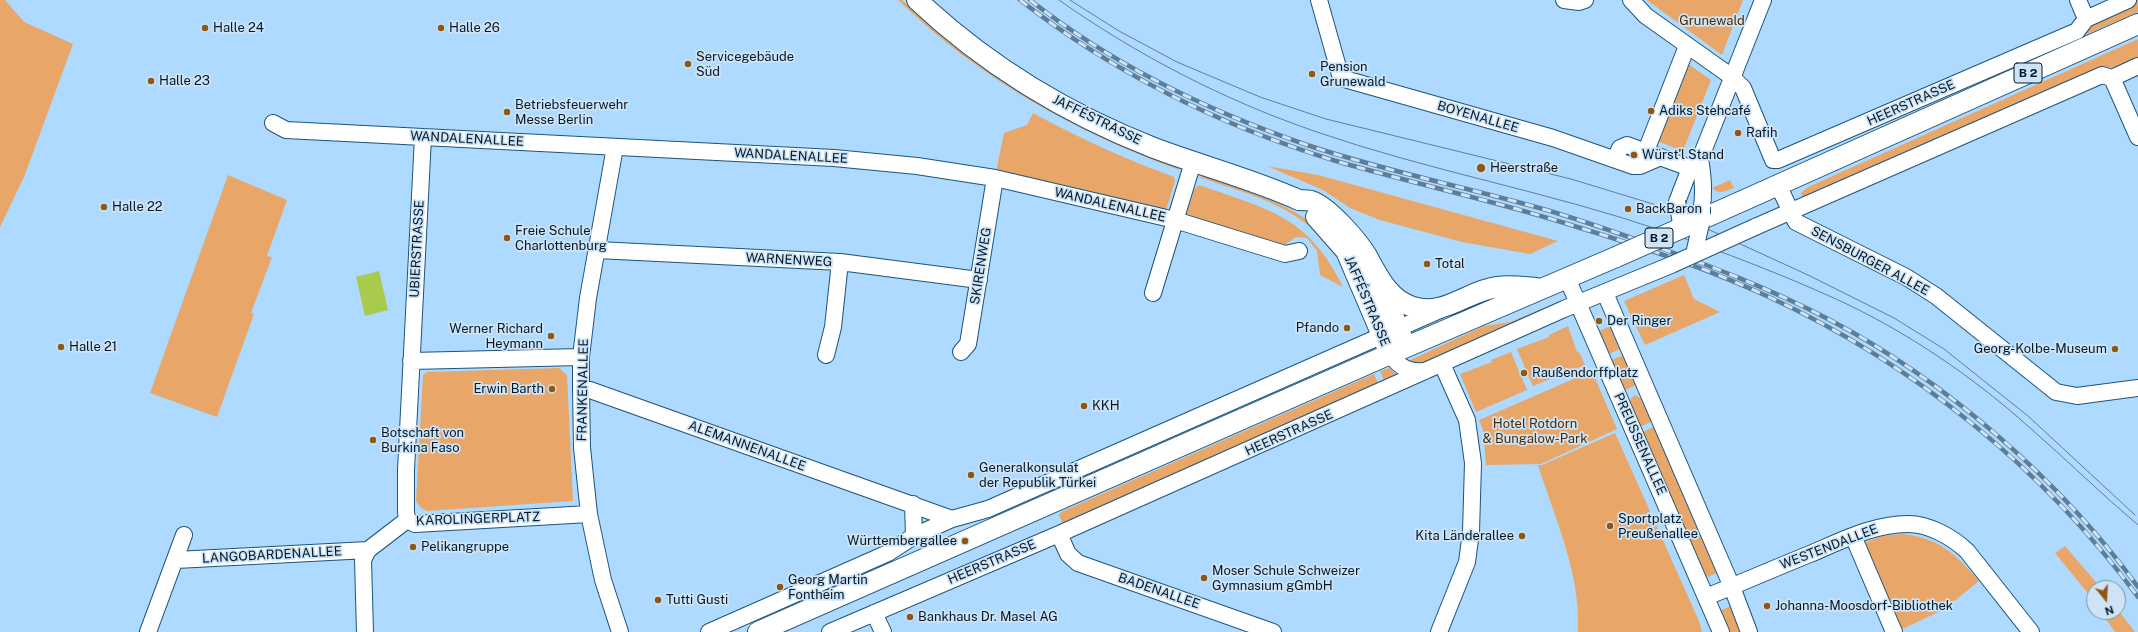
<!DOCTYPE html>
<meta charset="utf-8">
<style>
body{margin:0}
#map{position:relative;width:2138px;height:632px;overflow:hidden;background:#addafe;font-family:"Public Sans",sans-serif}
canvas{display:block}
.north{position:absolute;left:2086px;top:580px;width:40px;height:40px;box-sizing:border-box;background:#cee4f6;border:1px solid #7d92a4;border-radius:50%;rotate:162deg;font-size:11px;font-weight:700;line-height:16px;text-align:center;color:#031828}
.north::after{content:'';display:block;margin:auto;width:14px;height:18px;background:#905613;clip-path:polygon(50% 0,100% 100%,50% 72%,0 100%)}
</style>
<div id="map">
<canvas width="2138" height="632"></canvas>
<div class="north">N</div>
</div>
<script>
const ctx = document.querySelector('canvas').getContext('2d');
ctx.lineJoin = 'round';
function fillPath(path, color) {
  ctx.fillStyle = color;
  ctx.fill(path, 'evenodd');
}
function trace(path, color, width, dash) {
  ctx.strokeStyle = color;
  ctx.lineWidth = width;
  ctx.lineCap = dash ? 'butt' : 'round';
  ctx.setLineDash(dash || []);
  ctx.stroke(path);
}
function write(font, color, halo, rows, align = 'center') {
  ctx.font = font + ' "Public Sans",sans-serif';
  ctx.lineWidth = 3.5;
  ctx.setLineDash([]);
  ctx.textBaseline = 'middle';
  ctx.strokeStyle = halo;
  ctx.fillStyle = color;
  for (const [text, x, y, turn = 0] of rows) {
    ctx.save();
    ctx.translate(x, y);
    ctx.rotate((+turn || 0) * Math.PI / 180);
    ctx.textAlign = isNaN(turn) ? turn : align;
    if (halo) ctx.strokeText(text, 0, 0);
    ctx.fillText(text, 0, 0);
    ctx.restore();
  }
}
fillPath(new Path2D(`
 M0,0H5L24,22L73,44L24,177L0,227Z
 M898,0H902C988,80 1068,125 1177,167L1180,170C1074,132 979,78 898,0Z
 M1647,0H1743L1722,55Z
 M2138,0V12L1774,170L1771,164L2084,33L2099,17Z
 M2138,39V63L2103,69L1803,198L1801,193L1808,187Z
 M1684,61L1711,80L1683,151L1654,140Z
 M1033,113C1079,138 1125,159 1174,177L1175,181L1166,210L996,172L1004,133L1027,125Z
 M1267,166L1318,175L1558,241L1530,254L1462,242L1380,220L1350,208L1323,190Z
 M228,175L287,200L267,256L272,257L251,313L254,314L217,417L150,393Z
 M1203,176C1217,179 1231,185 1244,190C1283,204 1328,222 1342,265C1307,207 1259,198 1199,177Z
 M1730,180L1734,188C1726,191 1719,195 1712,188Z
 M1199,185C1269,210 1308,215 1343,287L1320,275L1317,251L1307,238L1296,237L1283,246L1186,216L1195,188Z
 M1684,275L1694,299L1720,312L1645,345L1624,301Z
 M1563,300H1565L1424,364L1417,365L1408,361L1484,326L1510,322Z
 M1568,326L1577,352H1579L1585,365L1533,386L1517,349L1549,337V335Z
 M1611,326L1622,348L1607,355L1597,332Z
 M1511,352L1527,390L1476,412L1460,374L1492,362L1491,360Z
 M1624,355L1638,384L1623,391L1609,361Z
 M559,368L567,375L573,501L427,511L421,508L416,501L423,375L427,372Z
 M1390,368L1399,377L1386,385L1380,371Z
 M1592,371L1617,429L1541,464L1486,465L1483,430L1479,420Z
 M1374,374L1380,387L1063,525L1059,515L1061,512Z
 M1635,395L1642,399L1653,421L1639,427L1629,404V400Z
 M1655,426L1719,572L1703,579L1641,433Z
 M1615,433L1699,621L1702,632H1578C1581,574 1555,519 1538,465H1542Z
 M1903,534C1939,538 1956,554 1979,581L1943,610L1900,630L1863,543L1882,536Z
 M2065,546L2101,588H2094V601L2055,553Z
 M1733,605L1744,632H1729L1719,611Z
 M2118,610L2135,632H2115L2101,612H2118Z`), '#e8a668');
fillPath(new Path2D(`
 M379,271L388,310L365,316L356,277Z`), '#a8ca4d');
const minor = new Path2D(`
 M1319,0L1341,78L1553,138L1633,166H1640L1661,157
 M1564,0L1579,2L1585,0
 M1631,0L1646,16L1732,77L1743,88L1773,160H1778L2077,31L2086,19L2128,0
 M2078,0L2086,19
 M2112,78L2138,137
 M273,123L286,130L834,158L917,166L995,178L1175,220L1285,254L1299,251
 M615,147L588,298L581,357V389L582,448L589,514L603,580L620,632
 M1646,151L1687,46
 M1615,159L1620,148L1627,145L1690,168
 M1778,185L1796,222L1906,277L1936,296L2056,392L2077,396L2138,388
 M1677,202L1690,168L1697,161
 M1702,207C1704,191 1703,175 1700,159L1763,0
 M1755,227L2102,75L2112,78L2138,66
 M597,250L840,262L979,280
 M1567,278L1721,632
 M1153,293L1193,162
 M1605,293L1732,587L1749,632
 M961,352L968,344L995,178
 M1390,354C1399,367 1409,373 1425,371
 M826,355L833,327L840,262
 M411,361L581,357
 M581,389L590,390L952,519
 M913,504L914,536
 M407,520L406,512V470L423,137
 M407,520L415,524L589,514
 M1059,534L1068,554L1078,563L1273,632
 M1853,536L1894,632
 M176,560L368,550
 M1706,597C1741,583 1775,568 1810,554C1841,541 1873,524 1908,524C1929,524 1952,537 1967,551L2031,632
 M874,613L883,632
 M148,632L184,535
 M365,632L363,560L368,550L407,520
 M709,632L888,553L914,536L952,519L988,509L1440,310
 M830,632L1059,534L1564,309L1671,265
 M1439,632L1467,562L1471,532L1473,463L1467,420L1442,364`);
const major = new Path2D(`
 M917,0C985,64 1067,114 1154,148C1202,166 1252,179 1299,200C1303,200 1308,200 1311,201C1328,206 1358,241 1367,256C1378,276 1389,300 1413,307C1444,317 1467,291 1497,287C1509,285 1524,287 1536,288
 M1316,217L1346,251L1390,354
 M1702,219L2138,24
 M1381,286L1406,347
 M758,632L1390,354L1616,257`);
trace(minor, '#1d547b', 18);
trace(major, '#1d547b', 22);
trace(minor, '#fff', 16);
trace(major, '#fff', 20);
trace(new Path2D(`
 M1059,0C1137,55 1224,100 1314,131C1429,171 1550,192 1666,232C1723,252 1781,274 1836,299C1906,331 1972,376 2029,427C2066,459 2100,493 2138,525
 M1070,0L1119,31L1177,62L1260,97L1326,119L1571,179L1653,204L1808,275L1894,318L1944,349L2028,416L2135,515`), '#5d7e99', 1);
const rail = new Path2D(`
 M1020,0C1115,74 1221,126 1336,161C1415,184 1496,201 1574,226C1640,246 1707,268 1769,297C1914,364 2044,469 2138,597
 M1030,0C1113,65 1208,111 1307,145C1385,171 1465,187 1543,209C1578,219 1612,231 1646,243C1711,266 1769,288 1830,320C1946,381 2061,481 2138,587`);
trace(rail, '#5d7e99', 4.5);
trace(rail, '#cee4f6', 3, [9]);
const minorBridge = new Path2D(`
 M1677,202L1682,228
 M1694,254L1702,219V207
 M1671,265L1755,227`);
const majorBridge = new Path2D(`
 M1616,257L1702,219`);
trace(minorBridge, '#1d547b', 18, []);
trace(majorBridge, '#1d547b', 22, []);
trace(minorBridge, '#fff', 16);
trace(majorBridge, '#fff', 20);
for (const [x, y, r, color] of [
 [205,28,4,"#905613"],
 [441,28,4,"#905613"],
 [688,64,4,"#905613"],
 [1312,74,4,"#905613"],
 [151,81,4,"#905613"],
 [1651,111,4,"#905613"],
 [507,112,4,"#905613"],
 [1738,133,4,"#905613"],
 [1634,155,4,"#905613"],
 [1481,168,5,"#905613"],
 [104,207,4,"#905613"],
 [1628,209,4,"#905613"],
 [507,238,4,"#905613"],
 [1427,264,4,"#905613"],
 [1599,321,4,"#905613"],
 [1347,328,4,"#905613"],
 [551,336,4,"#905613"],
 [61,347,4,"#905613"],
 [2115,349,4,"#905613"],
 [1524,373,4,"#905613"],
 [552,389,4,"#905613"],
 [1084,406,4,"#905613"],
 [373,440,4,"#905613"],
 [971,475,4,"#905613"],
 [1610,526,4,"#905613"],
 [1522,536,4,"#905613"],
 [965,541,4,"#905613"],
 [413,547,4,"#905613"],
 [1204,578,4,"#905613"],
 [780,587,4,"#905613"],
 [658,600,4,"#905613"],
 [1767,606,4,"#905613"],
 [910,617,4,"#905613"]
]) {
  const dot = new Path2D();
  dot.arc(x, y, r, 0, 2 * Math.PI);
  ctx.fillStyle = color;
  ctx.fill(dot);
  trace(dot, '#cee4f6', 1.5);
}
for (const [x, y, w] of [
 [2028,73,28],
 [1659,238,28]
]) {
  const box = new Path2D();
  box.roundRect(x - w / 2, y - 10, w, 20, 3);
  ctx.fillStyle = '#cee4f6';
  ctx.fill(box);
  trace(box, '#031828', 1);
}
write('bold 12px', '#031828', null, [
 ["B 2",2028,73],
 ["B 2",1659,238]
]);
write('13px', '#4f2a00', '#cee4f6', [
 ["Grunewald",1712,21],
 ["Hotel Rotdorn",1535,424],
 ["& Bungalow-Park",1535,439]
]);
write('13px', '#031828', '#cee4f6', [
 ["Halle 24",213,28],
 ["Halle 26",449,28],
 ["Servicegebäude",696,57],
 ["Süd",696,72],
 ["Pension",1320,67],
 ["Grunewald",1320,82],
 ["Halle 23",159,81],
 ["Betriebsfeuerwehr",515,105],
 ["Messe Berlin",515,120],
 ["Adiks Stehcafé",1659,111],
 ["Rafih",1746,133],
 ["Würst'l Stand",1642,155],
 ["Heerstraße",1490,168],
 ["Halle 22",112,207],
 ["BackBaron",1636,209],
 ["Freie Schule",515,231],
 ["Charlottenburg",515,246],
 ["Total",1435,264],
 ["Der Ringer",1607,321],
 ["Pfando",1339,328,"right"],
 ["Werner Richard",543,329,"right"],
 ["Heymann",543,344,"right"],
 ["Halle 21",69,347],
 ["Georg-Kolbe-Museum",2107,349,"right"],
 ["Raußendorffplatz",1532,373],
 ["Erwin Barth",544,389,"right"],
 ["KKH",1092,406],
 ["Botschaft von",381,433],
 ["Burkina Faso",381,448],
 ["Generalkonsulat",979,468],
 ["der Republik Türkei",979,483],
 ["Sportplatz",1618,519],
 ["Preußenallee",1618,534],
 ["Kita Länderallee",1514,536,"right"],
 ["Württembergallee",957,541,"right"],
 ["Pelikangruppe",421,547],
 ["Moser Schule Schweizer",1212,571],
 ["Gymnasium gGmbH",1212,586],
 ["Georg Martin",788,580],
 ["Fontheim",788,595],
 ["Tutti Gusti",666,600],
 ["Johanna-Moosdorf-Bibliothek",1775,606],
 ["Bankhaus Dr. Masel AG",918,617]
], 'left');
write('13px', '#031828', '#cee4f6', [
 ["HEERSTRASSE",1911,103,-24],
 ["BOYENALLEE",1478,117,16],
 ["JAFFÉSTRASSE",1097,120,26],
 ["WANDALENALLEE",467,139,3],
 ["WANDALENALLEE",791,156,3],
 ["WANDALENALLEE",1110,205,13],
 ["UBIERSTRASSE",417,249,-87],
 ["WARNENWEG",789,260,3],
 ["SENSBURGER ALLEE",1870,261,28],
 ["SKIRENWEG",981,266,-81],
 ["JAFFÉSTRASSE",1367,301,67],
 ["FRANKENALLEE",583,390,-89],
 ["HEERSTRASSE",1289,433,-24],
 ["PREUSSENALLEE",1640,444,66],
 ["ALEMANNENALLEE",747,446,20],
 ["KAROLINGERPLATZ",478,519,-2],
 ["WESTENDALLEE",1829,547,-21],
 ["LANGOBARDENALLEE",272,555,-3],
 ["HEERSTRASSE",992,562,-23],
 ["BADENALLEE",1159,591,19]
]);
</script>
